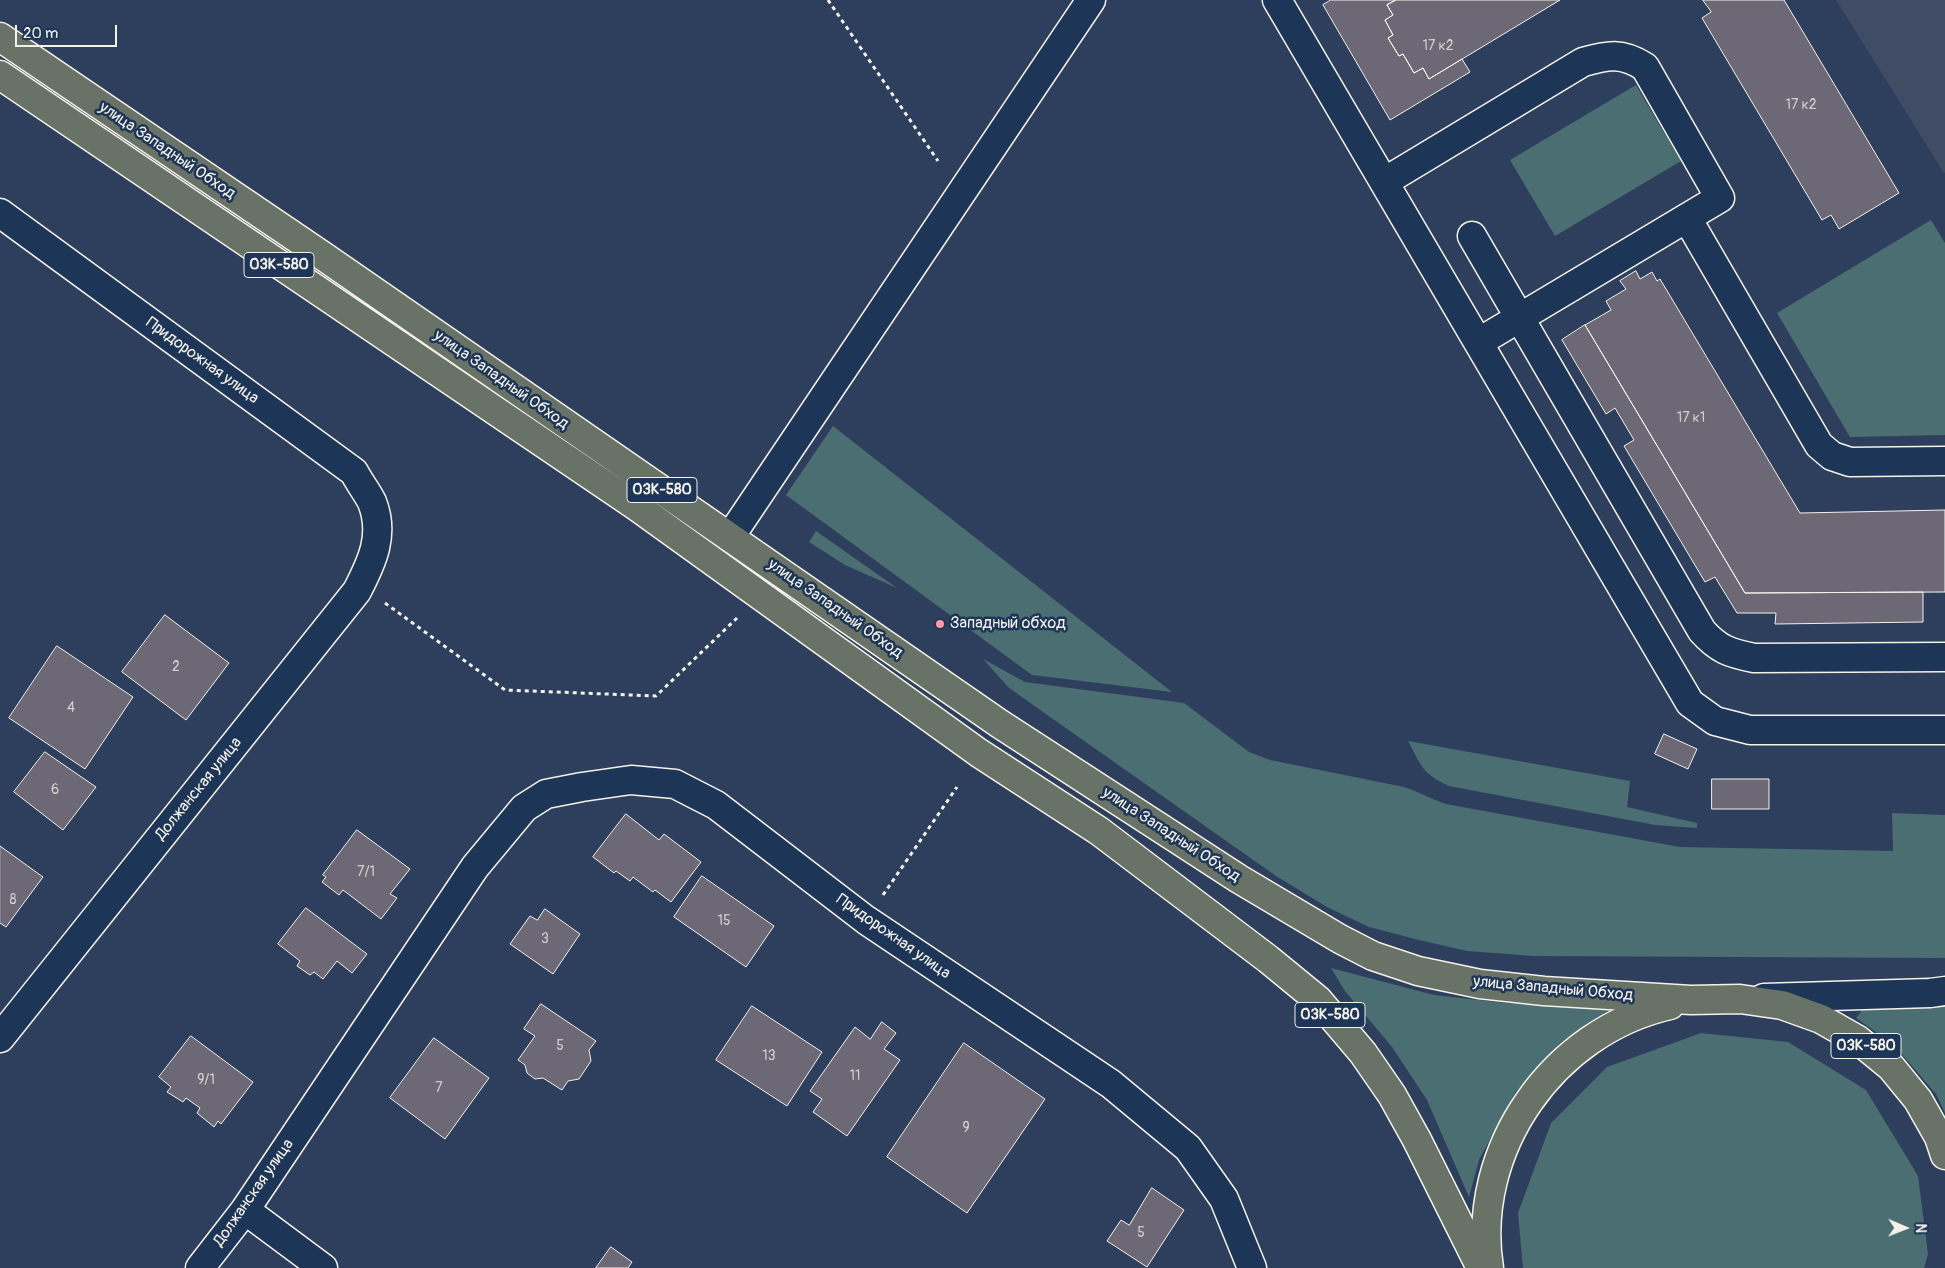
<!DOCTYPE html>
<meta charset="utf-8">
<style>
body{margin:0}
#map{position:relative;width:1945px;height:1268px;overflow:hidden;background:#2d3f5d;font-family:Pangolin,sans-serif}
canvas{display:block}
.north{position:absolute;left:1880px;top:1203px;width:50px;height:50px;-webkit-text-stroke:4px #1d3557;paint-order:stroke;rotate:91deg;font-size:14px;font-weight:700;line-height:20px;text-align:center;color:#f4f1e8}
.north::after{content:'';display:block;margin:auto;width:18px;height:22px;background:#f4f1e8;clip-path:polygon(50% 0,100% 100%,50% 72%,0 100%)}
.scale{position:absolute;left:15px;top:25px;width:102px;height:22px;box-sizing:border-box;border:2px solid #f4f1e8;border-top:0;padding-left:6px;font-size:15px;line-height:18px;white-space:nowrap;color:#f4f1e8;-webkit-text-stroke:4px #1d3557;paint-order:stroke}
</style>
<div id="map">
<canvas width="1945" height="1268"></canvas>
<div class="north">N</div>
<div class="scale">20 m</div>
</div>
<script>
const ctx = document.querySelector('canvas').getContext('2d');
ctx.lineJoin = 'round';
function fillPath(path, color) {
  ctx.fillStyle = color;
  ctx.fill(path, 'evenodd');
}
function trace(path, color, width, dash) {
  ctx.strokeStyle = color;
  ctx.lineWidth = width;
  ctx.lineCap = dash ? 'butt' : 'round';
  ctx.setLineDash(dash || []);
  ctx.stroke(path);
}
function write(font, color, halo, rows, align = 'center') {
  ctx.font = font + ' Pangolin,sans-serif';
  ctx.lineWidth = 5;
  ctx.setLineDash([]);
  ctx.textBaseline = 'middle';
  ctx.strokeStyle = halo;
  ctx.fillStyle = color;
  for (const [text, x, y, turn = 0] of rows) {
    ctx.save();
    ctx.translate(x, y);
    ctx.rotate((+turn || 0) * Math.PI / 180);
    ctx.textAlign = isNaN(turn) ? turn : align;
    if (halo) ctx.strokeText(text, 0, 0);
    ctx.fillText(text, 0, 0);
    ctx.restore();
  }
}
fillPath(new Path2D(`
 M1836,0H1945V172L1944,173Z`), '#404b64');
fillPath(new Path2D(`
 M1636,85L1681,161L1555,236L1510,160Z
 M1931,220L1945,243V435L1850,437L1777,313Z
 M833,426L1172,692L1032,675L786,495Z
 M816,531L897,588L845,565L809,542Z
 M983,659L1025,682L1184,703L1249,752L1270,760L1404,787C1419,792 1431,799 1446,804L1680,847L1893,851L1892,813L1945,815V958L1533,956L1467,951L1419,940L1369,927L1327,907L1276,876L1009,688Z
 M1408,741L1630,781L1627,807L1697,823V828L1655,825L1449,786C1422,774 1421,765 1408,741Z
 M1331,968L1434,995L1506,1003L1612,1008L1560,1043L1515,1093L1479,1160L1469,1197L1427,1100L1392,1047L1345,991Z
 M1867,1004L1945,1006V1113L1936,1094L1893,1044L1856,1018Z
 M1701,1033L1788,1042L1866,1090L1918,1176L1928,1254L1924,1268H1523L1518,1213L1551,1123L1607,1067Z`), '#4a6e71');
const building = new Path2D(`
 M1331,0H1396L1387,5L1393,15L1385,20L1393,35L1388,38L1399,56L1403,54L1414,73L1423,68L1429,79L1462,59L1470,72L1390,120L1323,5Z
 M1396,0H1560L1429,79L1423,68L1414,73L1403,54L1399,56L1388,38L1393,35L1385,20L1393,15L1387,5Z
 M1703,0H1784L1899,193L1839,229L1831,215L1822,220L1702,18L1711,12Z
 M1636,271L1640,279L1652,272L1657,281L1660,279L1800,513L1945,510V592L1745,593L1585,325L1611,310L1606,301L1626,289L1620,281Z
 M1585,325L1745,593L1923,592V622L1775,624L1776,613H1737L1715,577L1705,582L1624,446L1634,440L1615,408L1606,414L1562,340Z
 M165,615L229,663L186,720L122,672Z
 M57,646L133,697L85,769L9,718Z
 M1664,734L1697,749L1688,769L1655,754Z
 M45,752L96,787L63,830L14,792Z
 M1712,779H1769V809H1712Z
 M626,814L659,840L664,834L701,862L671,902L655,890L653,892L633,877L630,881L616,871L614,873L593,857Z
 M357,830L410,869L390,894L397,898L381,919L343,890L339,895L322,882L326,877L323,875Z
 M0,846L43,877L6,927L0,923Z
 M702,876L774,926L746,967L674,917Z
 M306,908L367,954L352,973L337,961L323,979L314,972L310,975L297,966L300,961L278,944Z
 M545,909L580,934L553,974L510,944L530,916L537,920Z
 M541,1004L596,1041L589,1050L591,1061L579,1079L568,1081L562,1090L543,1078L535,1079L527,1073L525,1065L518,1060L535,1036L524,1029Z
 M752,1006L822,1052L787,1106L716,1060Z
 M882,1022L896,1033L884,1049L900,1060L847,1136L813,1112L822,1099L810,1091L855,1027L870,1039Z
 M191,1036L253,1082L221,1124L218,1121L214,1127L197,1113L200,1108L186,1098L183,1102L167,1092L171,1087L159,1077Z
 M434,1038L489,1078L445,1139L390,1098Z
 M964,1043L1045,1099L967,1213L887,1157Z
 M1152,1188L1184,1210L1147,1267L1107,1241L1121,1220L1129,1225Z
 M611,1247L632,1262L628,1268H596Z`);
fillPath(building, '#6c6876');
trace(building, '#f4f1e8', 1);
const minor = new Path2D(`
 M1277,0L1690,703L1715,721L1750,730H1945
 M1384,182L1583,62C1608,55 1622,52 1645,67L1720,198L1479,342
 M0,213L354,472C359,482 367,492 372,502C385,535 372,562 357,591L0,1038
 M1687,218L1819,445L1832,456L1850,462L1945,461
 M1472,236L1702,631C1719,650 1730,653 1754,658L1945,657
 M730,537L1091,0
 M1764,998L1930,993L1945,991
 M245,1210L323,1268
 M200,1268L245,1210L475,867L524,808L546,794L582,787L631,780L675,784L716,805L866,920L1111,1084L1188,1148L1224,1199L1252,1268`);
const highway = new Path2D(`
 M0,37L323,256L1000,724L1239,879L1340,939L1373,956L1418,971L1480,984L1544,991L1691,1000L1740,999L1782,1005L1821,1019L1858,1040L1891,1067L1918,1100L1939,1137L1945,1155
 M0,75L636,506L979,753L1099,831L1268,959L1318,1000L1363,1053L1392,1095L1417,1140L1481,1268
 M1489,1268C1470,1149 1554,1031 1670,1005`);
trace(minor, '#f4f1e8', 31);
trace(highway, '#f4f1e8', 31);
trace(new Path2D(`
 M828,0L938,161
 M385,603L505,690L656,696L737,618
 M883,895L957,787`), '#f4f1e8', 3, [4, 4]);
trace(minor, '#1d3557', 28);
trace(highway, '#697266', 28);
for (const [x, y, r, color] of [
 [940,624,5,"#ff9aa2"]
]) {
  const dot = new Path2D();
  dot.arc(x, y, r, 0, 2 * Math.PI);
  ctx.fillStyle = color;
  ctx.fill(dot);
  trace(dot, '#1d3557', 2);
}
write('14px', '#d2cfcc', null, [
 ["17 к2",1438,46],
 ["17 к2",1801,105],
 ["17 к1",1691,418],
 ["2",176,667],
 ["4",71,708],
 ["6",55,790],
 ["7/1",366,872],
 ["8",13,900],
 ["15",724,921],
 ["3",545,939],
 ["5",560,1046],
 ["13",769,1056],
 ["11",855,1076],
 ["9/1",206,1080],
 ["7",439,1088],
 ["9",966,1128],
 ["5",1141,1233]
]);
for (const [x, y, w] of [
 [279,265,70],
 [662,490,70],
 [1330,1015,70],
 [1866,1046,70]
]) {
  const box = new Path2D();
  box.roundRect(x - w / 2, y - 12.5, w, 25, 4);
  ctx.fillStyle = '#1d3557';
  ctx.fill(box);
  trace(box, '#f4f1e8', 1);
}
write('bold 15px', '#f4f1e8', null, [
 ["03К-580",279,265],
 ["03К-580",662,490],
 ["03К-580",1330,1015],
 ["03К-580",1866,1046]
]);
write('16px', '#f4f1e8', '#1d3557', [
 ["улица Западный Обход",167,151,34],
 ["Придорожная улица",202,361,36],
 ["улица Западный Обход",501,380,35],
 ["улица Западный Обход",835,609,35],
 ["Должанская улица",199,789,-51],
 ["улица Западный Обход",1171,835,33],
 ["Придорожная улица",893,937,35],
 ["улица Западный Обход",1553,989,5],
 ["Должанская улица",254,1193,-55]
]);
write('16px', '#f4f1e8', '#1d3557', [
 ["Западный обход",950,624]
], 'left');
</script>
